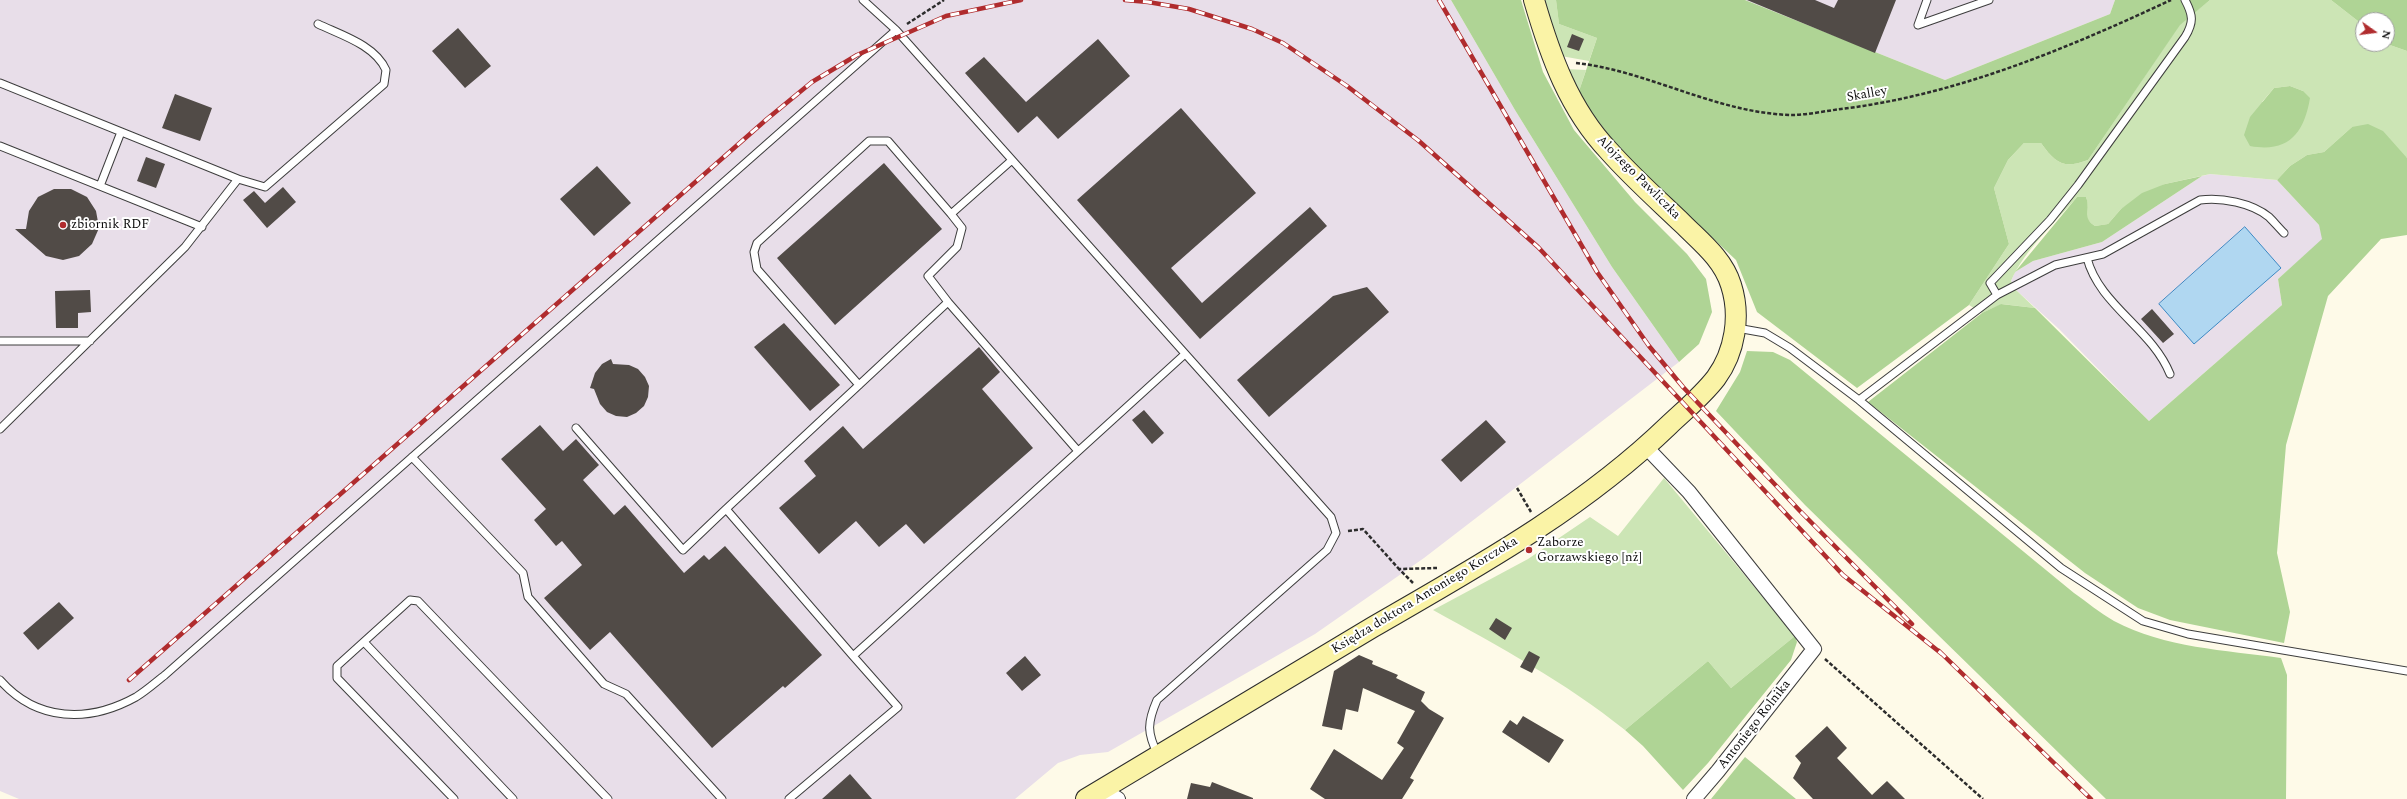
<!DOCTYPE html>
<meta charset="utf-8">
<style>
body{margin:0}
#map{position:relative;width:2407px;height:799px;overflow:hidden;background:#fefae8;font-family:Spectral,serif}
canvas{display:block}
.north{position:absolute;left:2355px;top:12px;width:40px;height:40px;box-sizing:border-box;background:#fff;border:1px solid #9d9d9d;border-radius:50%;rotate:104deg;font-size:11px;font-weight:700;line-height:16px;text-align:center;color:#0a0a0a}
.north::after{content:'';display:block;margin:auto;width:14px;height:18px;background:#b02c2e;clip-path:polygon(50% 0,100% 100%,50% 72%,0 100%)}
</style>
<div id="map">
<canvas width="2407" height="799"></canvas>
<div class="north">N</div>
</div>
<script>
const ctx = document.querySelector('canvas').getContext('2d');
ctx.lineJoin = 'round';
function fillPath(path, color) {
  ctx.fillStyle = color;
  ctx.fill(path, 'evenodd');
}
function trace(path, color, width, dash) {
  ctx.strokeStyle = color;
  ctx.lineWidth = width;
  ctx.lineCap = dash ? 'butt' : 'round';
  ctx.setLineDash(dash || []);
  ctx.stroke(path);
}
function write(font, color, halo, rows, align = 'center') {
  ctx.font = font + ' Spectral,serif';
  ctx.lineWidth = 4;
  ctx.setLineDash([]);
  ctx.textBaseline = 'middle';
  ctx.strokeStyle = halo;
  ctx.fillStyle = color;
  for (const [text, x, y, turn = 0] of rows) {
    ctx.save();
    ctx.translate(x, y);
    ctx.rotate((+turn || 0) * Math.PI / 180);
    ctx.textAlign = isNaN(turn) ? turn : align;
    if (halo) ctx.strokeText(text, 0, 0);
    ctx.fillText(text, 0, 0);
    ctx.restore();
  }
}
fillPath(new Path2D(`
 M0,0H1451L1515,110L1612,267L1679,362L1424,558L1315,634L1108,752L1080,755L1058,763L1015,799H19L0,791Z
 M1745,0H2115L2110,14L1945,80Z
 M2210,174L2277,180L2319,225L2323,239L2278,279L2282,305L2149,421L2059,329L2016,290L2011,281L2015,272L2033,261L2102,242L2202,176Z`), '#e8dee9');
fillPath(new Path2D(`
 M1544,0H1556L1559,24L1597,38L1589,61L1561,56Z
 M2210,0H2331L2363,25V44H2387L2407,51V158L2352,127L2324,152L2307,155L2290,166L2277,180L2210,174L2165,184L2121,209L2108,224L2095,226C2079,215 2091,210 2086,197H2077C2055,223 2025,249 2011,281L2016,290L2035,308L2002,304L1982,313L1969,305L2009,244L1994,188L2008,160L2024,143H2041C2056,164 2064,169 2088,160L2180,24ZM2290,86L2303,91L2262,102L2274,88Z
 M1566,69L1586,70L1578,94Z
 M1664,478L1795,636L1731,688L1708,661L1625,730C1565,682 1500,647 1433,610L1528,559L1590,517L1618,536Z`), '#cce5b5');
fillPath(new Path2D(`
 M1451,0H1521L1543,72L1574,130L1635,202L1687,254L1706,279L1712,312L1699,344L1679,362L1612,267L1515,110Z
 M1556,0H1745L1945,80L2110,14L2115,0H2210L2180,25L2088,160C2064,169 2056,164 2041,143H2024L2008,160L1994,188L2009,244L1969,305L1857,388L1757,312L1736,260L1644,174L1608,134L1578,94L1597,38L1559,24Z
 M2331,0H2407V51L2387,44V20H2363V25Z
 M2290,86L2303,91L2310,98C2304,134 2288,153 2250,146L2244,135L2250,117L2274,88Z
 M2368,124L2383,131L2407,158V235L2381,239L2328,296L2286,445L2277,553L2290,612L2284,643L2170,620L2138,608L2085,573L1868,402L1982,313L2001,304L2035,308L2149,421L2282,305L2278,279L2322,239L2319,225L2277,180L2290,166L2307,155L2324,152L2352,127Z
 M2202,176L2102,242L2033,261L2015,272L2077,197H2086C2091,209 2081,217 2095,226L2108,224L2121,209L2142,193L2165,184Z
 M1747,351L1773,352L1790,360L2074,593C2087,602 2100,613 2114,621C2165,648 2225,650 2281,658L2287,675L2286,799H2106L1805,505L1716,411L1740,372Z
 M1795,636L1797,642L1791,660L1708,763L1683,790L1643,746L1625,730L1708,661L1731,688Z
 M1745,757L1796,799H1711Z`), '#afd495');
const water = new Path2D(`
 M2245,227L2281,268L2194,344L2159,304Z`);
fillPath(water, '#b0d7f1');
trace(water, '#3c89c4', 1);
fillPath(new Path2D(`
 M1747,0H1815L1834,8L1838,0H1896L1875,53Z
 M458,28L491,66L465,88L432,51Z
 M1572,34L1584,39L1579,51L1567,47Z
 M1098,39L1130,76L1058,139L1037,116L1018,133L965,73L984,57L1026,102Z
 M175,94L212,108L200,141L162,128Z
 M1181,108L1256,193L1171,268L1202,303L1310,207L1327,226L1200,339L1077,200Z
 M146,157L165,164L156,188L137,181Z
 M884,163L942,229L835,325L777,258Z
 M597,166L631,203L594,236L560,199Z
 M283,187L296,202L267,228L243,200L254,191L265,203Z
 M54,189H71L87,197L96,211L98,222L99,228L92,244L79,256L63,260L46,256L15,229H26L29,211L38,197Z
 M1367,287L1389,312L1269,417L1237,380L1333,296Z
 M90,290L91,312L78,313V328H56L55,291Z
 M2152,309L2174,334L2163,343L2141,319Z
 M784,323L840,385L810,411L754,347Z
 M979,347L1000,372L982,389L1033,448L924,544L906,524L879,547L856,521L819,554L779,508L816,476L804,461L843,426L863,449Z
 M611,359L613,364L629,365L638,369L645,377L649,386L648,397L644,406L636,413L627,417L616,416L607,412L600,404L594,389L590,388L595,373L602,364Z
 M1144,410L1164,433L1152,444L1132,420Z
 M1486,420L1506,442L1461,482L1441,460Z
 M540,425L563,451L576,439L599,465L583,480L614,515L625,505L684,573L704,555L709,560L725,546L822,655L785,688L783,686L712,748L610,632L590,650L544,598L582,565L562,541L556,546L534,520L546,509L501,459Z
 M59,602L74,618L38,650L23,633Z
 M1496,618L1512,628L1505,640L1489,629Z
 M1529,651L1540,657L1532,673L1520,667Z
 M1359,655L1373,661L1372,664L1398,675L1396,678L1425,692L1421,701L1429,709L1444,718L1410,778L1414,780L1402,799H1325L1310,789L1334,749L1382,780L1404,748L1397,743L1415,711L1363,688L1358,712L1346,709L1342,730L1322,726L1334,671Z
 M1025,656L1041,675L1022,691L1006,673Z
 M1523,716L1564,740L1549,763L1502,732L1510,720L1517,725Z
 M1827,726L1847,748L1837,758L1872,795L1887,781L1905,799H1813L1793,778L1801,763L1795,756Z
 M850,774L872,799H822Z
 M1212,782L1253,798V799H1187L1191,783L1210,787Z`), '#514b47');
const lane = new Path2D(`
 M1927,0L1918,25L1989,0
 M896,30L1331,517L1336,533L1327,550L1157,700C1147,723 1147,733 1158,755
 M0,83L238,179L185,247L0,429
 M0,146L202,227
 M238,179L265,187L384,84L386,70C375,45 341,35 318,24
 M100,186L121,132
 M2087,258C2099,305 2152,329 2170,374
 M1997,295L1990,283L2050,220L2078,185L2185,37C2194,22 2193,15 2185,0
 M948,302L928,276L957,247L962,228L951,214
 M1737,328L1765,333L1790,348L1859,400L2061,568L2143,621L2188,634L2407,671
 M0,341H90
 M859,385L757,269L754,252L757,243L869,141H888L951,214L1012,160
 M1859,400L1997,295L2055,265L2103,254L2200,200C2221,197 2252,203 2269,217C2274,222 2279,228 2284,233
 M576,428L683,550L726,509
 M1078,451L948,302L726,509L853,656L885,627L1185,354
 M412,457L523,573L528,597L604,684L626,694L722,799
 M364,642L513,799
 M0,680C37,722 89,723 136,697C146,691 156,682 165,675L896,30L863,0
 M454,799L337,678V666L410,600L418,601L608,799
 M789,799L898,707L853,656`);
const street = new Path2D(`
 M1646,447L1689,492L1814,649L1718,771L1694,799
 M1102,789L1118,799`);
const secondary = new Path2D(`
 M1086,799C1182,742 1277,684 1373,627C1477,567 1582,509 1669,425C1685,410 1703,395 1716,378C1735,352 1741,316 1731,285C1723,259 1701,242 1683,224C1658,200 1632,177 1609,151C1569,109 1550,55 1534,0`);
trace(lane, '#3d3d3d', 9);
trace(street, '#3d3d3d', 16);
trace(secondary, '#2c2c2c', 22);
trace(new Path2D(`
 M907,24L944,0
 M1576,63C1649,71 1716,113 1791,115C1807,115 1825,111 1841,109C1956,95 2066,49 2171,0
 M1517,488L1531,512
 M1348,531L1363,529L1399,569
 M1413,583L1399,569L1437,568
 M1825,659L1983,799`), '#2c2c2c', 2.5, [4, 2]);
trace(lane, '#fff', 7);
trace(street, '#fff', 14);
trace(secondary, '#faf3a6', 20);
const rail = new Path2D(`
 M1125,0L1148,2L1189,9L1252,29L1283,43L1347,86L1419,141L1538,247L1843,575L1942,654
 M1439,0L1597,272L1649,346L1683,387L1800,511L1912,624
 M1939,651L2091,799
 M129,680L767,119L812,82L857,55L946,16L1021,0`);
trace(rail, '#b02c2e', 4.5);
trace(rail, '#fff', 3, [9]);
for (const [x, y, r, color] of [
 [63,225,4,"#b02c2e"],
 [1529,550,4,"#b02c2e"]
]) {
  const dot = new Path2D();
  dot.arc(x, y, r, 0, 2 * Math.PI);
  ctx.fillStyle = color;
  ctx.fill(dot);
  trace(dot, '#fff', 1.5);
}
write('13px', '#0a0a0a', '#fff', [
 ["Skalley",1867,95,-10],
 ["Alojzego Pawliczka",1638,178,45],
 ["Księdza doktora Antoniego Korczoka",1425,596,-31],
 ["Antoniego Rolnika",1755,725,-52]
]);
write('13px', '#0a0a0a', '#fff', [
 ["zbiornik RDF",71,225],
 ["Zaborze",1537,543],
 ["Gorzawskiego [nż]",1537,558]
], 'left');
</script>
